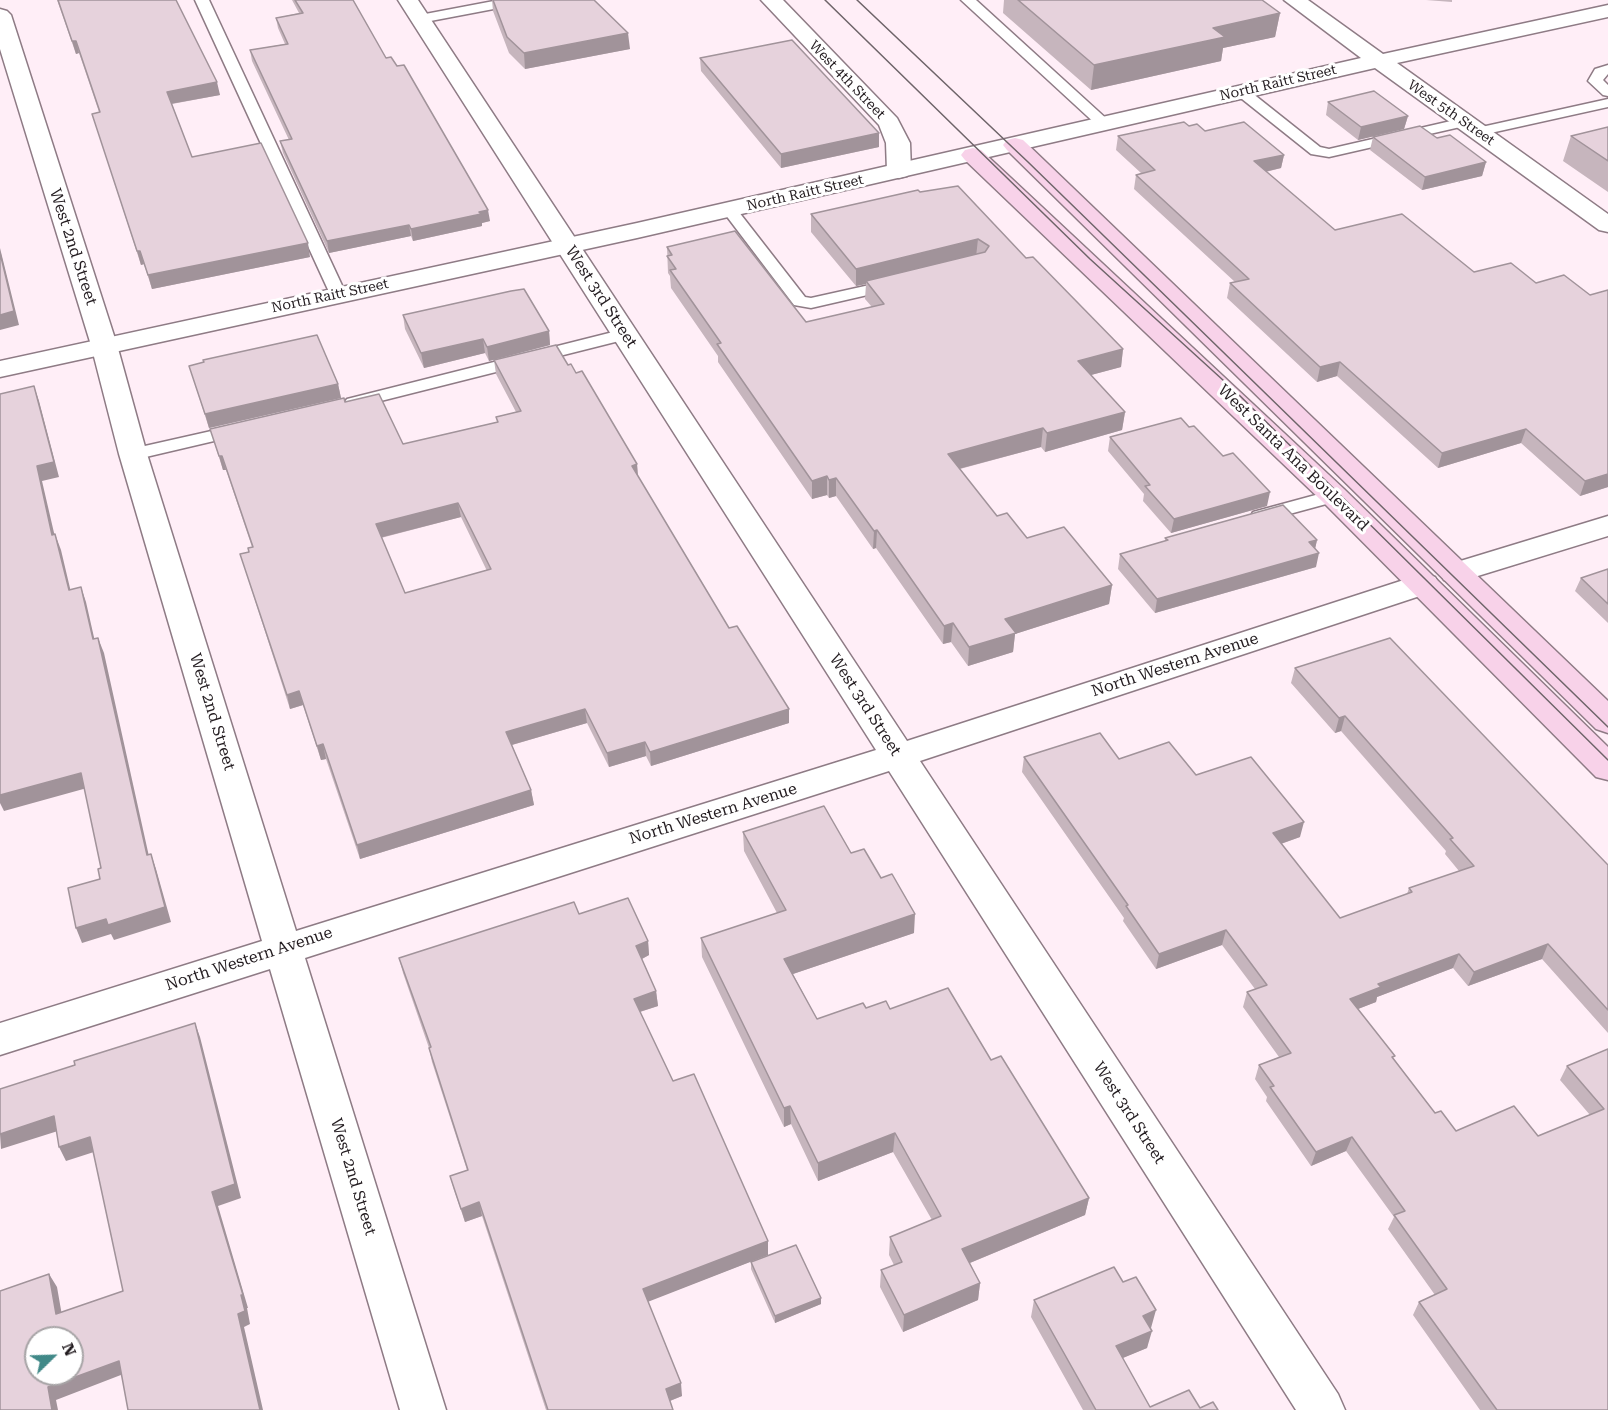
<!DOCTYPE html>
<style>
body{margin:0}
#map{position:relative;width:1608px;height:1410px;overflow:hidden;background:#ffeef7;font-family:"Roboto Serif",serif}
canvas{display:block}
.north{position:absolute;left:24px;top:1326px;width:60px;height:60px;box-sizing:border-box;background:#fff;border:2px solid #a7a4a6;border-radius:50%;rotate:67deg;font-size:16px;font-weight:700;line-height:24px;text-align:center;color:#231c20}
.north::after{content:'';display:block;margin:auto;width:21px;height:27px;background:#418988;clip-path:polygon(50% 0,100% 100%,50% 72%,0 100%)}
</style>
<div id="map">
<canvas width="1608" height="1410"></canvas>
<div class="north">N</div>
</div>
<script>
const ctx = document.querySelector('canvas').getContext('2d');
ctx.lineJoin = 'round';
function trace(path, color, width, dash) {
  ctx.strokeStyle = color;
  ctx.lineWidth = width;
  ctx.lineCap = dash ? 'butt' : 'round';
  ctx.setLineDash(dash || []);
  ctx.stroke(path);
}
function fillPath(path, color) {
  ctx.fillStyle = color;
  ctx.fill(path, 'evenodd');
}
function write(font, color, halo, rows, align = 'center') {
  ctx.font = font + ' "Roboto Serif",serif';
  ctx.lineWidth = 6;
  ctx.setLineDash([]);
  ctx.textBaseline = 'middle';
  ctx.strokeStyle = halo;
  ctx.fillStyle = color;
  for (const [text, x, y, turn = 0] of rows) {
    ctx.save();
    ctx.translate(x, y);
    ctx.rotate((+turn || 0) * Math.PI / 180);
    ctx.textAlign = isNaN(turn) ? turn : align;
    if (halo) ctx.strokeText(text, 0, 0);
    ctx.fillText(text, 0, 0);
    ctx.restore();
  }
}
const service = new Path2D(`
 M195,0H209L346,294L344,297H332L330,294Z
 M499,0H527L520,4L420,23L413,19L420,15Z
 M961,0H976L1109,121L1111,124L1109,127H1099Z
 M1608,65V74L1603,80L1608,85V96L1603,95L1588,81L1595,69Z
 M1242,88L1247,89L1320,147L1329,149L1464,118L1471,122L1469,125L1329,157L1311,154L1237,95L1235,92Z
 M1608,99V107L1477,136L1470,132L1477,128Z
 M730,205L735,207L805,297L811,298L892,280L900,285L898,288L811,308L794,305L722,210Z
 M625,329L631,330L633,334L631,338L353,408L347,407L344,403L347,399Z
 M238,425L244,426L247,430L244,434L133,460L127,458L124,454L127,450Z
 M1334,490L1341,492L1343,496L1341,500L1260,522L1253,520L1251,516L1253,512Z`);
const minor = new Path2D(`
 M398,0H418L907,741L1413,577L1424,574L1435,577L1439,584L1435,591L920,761L1338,1394L1345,1410H1296L889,771L305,958L446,1410H400L270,969L0,1055V1023L262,941L119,454L91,345L0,49V9L7,11L11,15L117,345L147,454L296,931L876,750Z
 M761,0H783L897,118L910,143L911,171L907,176L899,178L891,176L887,171L886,143L879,125Z
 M1608,516V536L1455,583L1444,580L1440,573L1444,566Z`);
const tertiary = new Path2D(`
 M1284,0H1308L1383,54L1608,5V17L1397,63L1608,214V232L1599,230L1375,68L637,238L0,377V361L637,223L1361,58Z`);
const secondary = new Path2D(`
 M1015,138L1023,140L1608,701V733L1596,729L1007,150L1003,145L1007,140Z
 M973,148L981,150L1344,489L1608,747V780L1596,777L1324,503L965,160L961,155L965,150Z`);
trace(service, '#8e7b85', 3);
trace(minor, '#8e7b85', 3);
trace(tertiary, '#8e7b85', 3);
trace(secondary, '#8e7b85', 3);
fillPath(service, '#fff');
fillPath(minor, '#fff');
fillPath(tertiary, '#fff');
fillPath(secondary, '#f8d2e9');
trace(new Path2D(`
 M825,0L1090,259L1235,391L1608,760
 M857,0L1028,162L1608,727`), '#6e6469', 1.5);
fillPath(new Path2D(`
 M57,0H176L220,95L172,104L192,157L310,257L152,289L144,264L141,265L96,126L92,114L99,112L79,53L76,54Z
 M292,0H353L386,58L490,221L482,223V226L413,241L411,236L329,253L283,153L280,141L289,140L252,61L250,50L285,44L278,28L276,18L299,13Z
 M492,0H594L630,49L525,69L509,53L493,11Z
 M1004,0H1262L1280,13L1275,37L1223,48L1221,61L1091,90L1003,13Z
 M1426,0H1452V2Z
 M700,58L879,133V147L781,168L701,71Z
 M1328,102L1408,116L1404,129L1358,140L1326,115Z
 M1189,126L1284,155L1281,168L1266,172L1608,487L1580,496L1521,443L1438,468L1337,376L1317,382L1227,298L1230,283L1235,282L1134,189L1136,175L1141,173L1116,150L1118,136Z
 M1608,127V192L1563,161L1571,136Z
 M1373,137L1437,138L1486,162L1482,176L1422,190L1370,150Z
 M920,192L1026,258L1123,349L1121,367L1091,375L1125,412L1122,430L1045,452L1041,447L960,469L997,516L1027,538L1112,585L1109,604L1015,634L1013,652L968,666L951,642L943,644L876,548L873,549L836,496L829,498L827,495L812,499L718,362V356L671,288L670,276L668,273L667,247L806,322L872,307L865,299L866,284L856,286L811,232V214Z
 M403,315L549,331L550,345L489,361L485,353L424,368L405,329Z
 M494,360L568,365L576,373L637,464L638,476L729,628L789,709V723L651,766L646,756L609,767L587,723L512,745L531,790L534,805L360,859L326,759L321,760L303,705L290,709L240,554L249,552L252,547L226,470H223L210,429L345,402L403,444L497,422L496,417L516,412L496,374ZM461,517L487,571L405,593L381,538Z
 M189,366L338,384L341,398L209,428Z
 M1110,437L1267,506L1171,533L1143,501L1144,494L1108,451Z
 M1165,538L1317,540L1315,548L1316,567L1155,613L1118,569L1120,554L1165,541Z
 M1608,569V623L1575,591L1581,578Z
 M1295,668L1608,865V1033L1542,959L1468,986L1453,968L1377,997L1376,1002L1358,1009L1394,1059L1435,1113L1456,1131L1538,1136L1590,1115L1560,1080L1567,1066L1608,1049V1410H1480L1413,1315L1419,1302L1435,1295L1388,1229L1394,1217L1346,1151L1311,1166L1266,1101L1267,1097L1255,1079L1259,1065L1279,1057L1243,1007L1247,992L1255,989L1222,945L1156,969L1123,921L1124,918L1022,772L1024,757L1119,759L1196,775L1300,837L1281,844L1340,918L1407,894L1409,888L1459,871L1445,854L1446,851L1341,731L1335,733L1291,683Z
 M743,832L851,853L914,933L793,974L817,1019L866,1008L890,1009L991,1060L1089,1198L1085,1215L970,1263L980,1283L978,1300L903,1332L880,1287L881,1270L894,1265L889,1255L890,1237L932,1220L893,1152L818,1181L791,1124L784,1127L702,957L701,938L777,913L744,851Z
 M579,914L648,941L649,955L642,959L656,991L658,1006L640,1012L673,1081L768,1241V1255L648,1301L682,1396L670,1401L673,1410H546L482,1216L465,1222L454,1190L450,1176L467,1170L432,1062L429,1048L403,973L399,958Z
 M751,1262L821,1304L775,1323L751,1269Z
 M1034,1300L1151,1328H1150L1147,1348L1122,1358L1150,1407L1200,1408L1218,1410H1083L1031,1317Z`), '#c6b5bd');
fillPath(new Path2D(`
 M1280,13L1275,37L1223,48L1221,61L1091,90L1094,65L1213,28Z
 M628,33L630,49L525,69L524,53Z
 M72,41H76L79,53L76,54Z
 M217,82L220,95L170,104L167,92Z
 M1408,116L1404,129L1358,140L1361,127Z
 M879,133V147L781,168V154Z
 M1284,155L1281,168L1251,175L1254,161Z
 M1486,162L1482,176L1422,190L1425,177Z
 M488,210L490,221L482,223V226L413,241L411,229Z
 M409,225L411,236L329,253L327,241Z
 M978,239L976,257L866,281V284L856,286V269Z
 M308,243L310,257L152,289L148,275Z
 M0,248L19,325L0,330Z
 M137,251H140L144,264L141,265Z
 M549,331L550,345L489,361L487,347Z
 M483,339L485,353L424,368L421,353Z
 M1123,349L1121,367L1076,379L1078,361Z
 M1340,362L1337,376L1317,382L1320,367Z
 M338,384L341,398L209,428L205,414Z
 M34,386L39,401L59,477L42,481L58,550L52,535L37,466Z
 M1125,412L1122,430L1045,452L1047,433Z
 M1043,428L1041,447L947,472L948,454Z
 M1526,429L1521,443L1438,468L1442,453Z
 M219,456H222L226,470H223Z
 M637,464L638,478L632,466Z
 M1608,474V487L1580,496L1585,481Z
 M827,476V495L812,499V481Z
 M836,478V496L829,498V480Z
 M1270,492L1267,506L1171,533L1174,519Z
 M458,503L461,517L379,538L376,524Z
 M877,530L876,548L873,549L874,531Z
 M55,534L61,550L74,605L69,590Z
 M1317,540L1314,554L1319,553L1316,567L1155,613L1157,599Z
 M1112,585L1109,604L1015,634L1013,652L968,666L969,647L1005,619Z
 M81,587L86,602L98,655L93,639Z
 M953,623L951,642L943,644L944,626Z
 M98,638L104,653L152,870L147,855Z
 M299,691L303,705L290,709L287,695Z
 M585,709L587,723L508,746L506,732Z
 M789,709V723L651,766L650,752Z
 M1345,716L1341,731L1335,733L1339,718Z
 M645,742L646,756L609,767L607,753Z
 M323,744L326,759L321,760L317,746Z
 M81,773L87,788L4,811L0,803V795Z
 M531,790L534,805L360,859L357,845Z
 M1304,822L1300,837L1269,848L1273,833Z
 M151,854L156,869L171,922L114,940L111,934L82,943L76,928Z
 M915,914L914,933L784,977V959Z
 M1226,930L1222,945L1156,969L1159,954Z
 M648,941L649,955L638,961L636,946Z
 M1548,944L1542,959L1468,986L1474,972Z
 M1459,954L1453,968L1377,997L1376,1002L1345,1014L1350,999L1378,984Z
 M656,991L658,1006L636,1013L634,999Z
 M195,1023L200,1037L241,1198L218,1206L248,1308H247L250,1324L244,1327L263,1410H260L238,1314L241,1295L212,1192Z
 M790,1106L791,1124L784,1127V1108Z
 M54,1116L61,1130L1,1149L0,1134Z
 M895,1133L893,1152L818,1181V1163Z
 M90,1137L97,1151L66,1161L59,1147Z
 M1352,1137L1346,1151L1311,1166L1316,1152Z
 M1089,1198L1085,1215L960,1267L962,1249Z
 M479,1202L482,1216L465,1222L461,1209Z
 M768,1241V1255L645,1303L643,1289Z
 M49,1274L57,1287L64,1327L56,1314Z
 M980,1283L978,1300L903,1332L904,1315Z
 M821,1298V1304L775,1323V1316Z
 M1156,1310L1151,1328L1139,1333L1143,1316Z
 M1152,1331L1147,1348L1111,1363L1116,1346Z
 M119,1361L126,1373L56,1400L58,1410H52L48,1387Z
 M681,1383L682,1396L667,1402L666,1389Z`), '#a1939a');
const building = new Path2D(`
 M58,0H176L217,82L167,92L192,157L261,143L308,243L148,275L140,251H137L92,114L100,112L76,41H72Z
 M295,0H353L386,58L391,57L397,66L404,65L488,210L479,212L481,214L411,229L409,225L327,241L280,141L292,139L250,50L288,44L276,18L303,13Z
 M493,0H594L628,33L524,53L507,37Z
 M1018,0H1262L1280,13L1213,28L1225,37L1094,65Z
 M792,40L879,133L781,154L700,58Z
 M1374,91L1408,116L1361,127L1328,102Z
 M1184,122L1189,126L1197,124L1205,131L1244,122L1284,155L1254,161L1335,230L1402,214L1474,272L1511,263L1536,283L1564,275L1590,295L1608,290V474L1585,481L1526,429L1442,453L1340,362L1320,367L1230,283L1249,279L1136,175L1155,170L1118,136Z
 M1420,126L1437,138L1450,135L1486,162L1425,177L1373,137Z
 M1608,127V161L1571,136Z
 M958,186L1026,258L1033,257L1123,349L1078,361L1125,412L1047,433L1043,428L948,454L997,516L1007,513L1027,538L1064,527L1112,585L1005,619L1016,633L969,647L953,623L944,626L877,530L874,531L836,478L829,480L827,476L812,481L717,344L721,343L670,270L676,269L667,256L672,255L667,247L735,231L806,322L884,304L866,281L985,252L989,246L978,239L856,269L811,214L918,190L920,192Z
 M0,253L14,311L0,315Z
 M524,289L549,331L487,347L483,339L421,353L403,315L511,291Z
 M317,335L338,384L205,414L189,366L204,362L203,360Z
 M556,345L568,365L571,364L576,373L582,371L637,464L632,466L729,628L737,626L789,709L650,752L645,742L607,753L585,709L506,732L531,790L357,845L323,744L317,746L299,691L287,695L240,554L249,552L248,548L253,547L222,456H219L210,429L344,398L345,402L379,394L403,444L498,422L496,417L521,411L494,360ZM458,503L491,569L405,593L376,524Z
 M34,386L54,462L37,466L52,535L55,534L69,590L81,587L93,639L98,638L147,855L151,854L165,907L108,925L106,919L76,928L68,888L100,879L98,869L101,868L81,773L0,795V394Z
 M1181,418L1189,427L1194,426L1223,456L1233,453L1270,492L1174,519L1145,486L1150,485L1110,437Z
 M1283,505L1317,540L1309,542L1319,553L1157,599L1120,554L1168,540L1165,538Z
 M1608,569V604L1581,578Z
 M1390,638L1608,865V1010L1548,944L1474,972L1459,954L1378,984L1381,987L1350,999L1395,1056L1392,1057L1435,1113L1441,1111L1456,1131L1514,1106L1538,1136L1604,1109L1567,1066L1608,1049V1410H1497L1419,1302L1447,1289L1394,1215L1405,1211L1352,1137L1316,1152L1270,1087L1274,1086L1259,1065L1291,1053L1247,992L1267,985L1226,930L1159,954L1126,906L1128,905L1024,757L1100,733L1119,759L1169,742L1196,775L1251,757L1304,822L1273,833L1340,918L1412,892L1409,888L1474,866L1450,839L1453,838L1345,716L1339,718L1295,668Z
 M824,806L851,853L864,849L881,878L892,874L915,914L784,959L817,1019L863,1003L866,1008L886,1001L890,1009L948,988L991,1060L1001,1056L1089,1198L962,1249L980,1283L904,1315L881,1270L902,1262L890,1237L941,1216L895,1133L818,1163L790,1106L784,1108L701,938L786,910L743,832Z
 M628,898L648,941L636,946L656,991L634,999L673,1081L694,1074L768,1241L643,1289L681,1383L666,1389L673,1410H548L479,1202L461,1209L450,1176L468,1170L429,1048L431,1047L399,958L574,902L579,914Z
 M195,1023L235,1184L212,1192L243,1295H241L245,1311L238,1314L260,1410H128L119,1361L48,1387L52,1410H0V1291L49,1274L56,1314L123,1291L90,1137L59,1147L54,1116L0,1134V1089L75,1065L74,1061ZM36,1338H72V1374H36Z
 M796,1245L821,1298L775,1316L751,1262Z
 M1114,1267L1123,1282L1136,1277L1156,1310L1143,1316L1152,1331L1116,1346L1150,1407L1189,1390L1200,1408L1213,1402L1218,1410H1096L1034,1300Z`);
fillPath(building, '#e6d2dc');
trace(building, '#a1939a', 1.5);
write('14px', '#231c20', '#fff', [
 ["West 4th Street",847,80,46],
 ["North Raitt Street",1278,83,-13],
 ["West 5th Street",1451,113,35],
 ["North Raitt Street",805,193,-13],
 ["North Raitt Street",330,296,-12]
]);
write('16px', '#231c20', '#fff', [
 ["West 2nd Street",73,247,72],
 ["West 3rd Street",601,297,57],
 ["West Santa Ana Boulevard",1293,458,44],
 ["North Western Avenue",1175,665,-18],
 ["West 3rd Street",865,705,57],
 ["West 2nd Street",212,712,73],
 ["North Western Avenue",713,814,-17],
 ["North Western Avenue",249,959,-18],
 ["West 3rd Street",1129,1113,57],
 ["West 2nd Street",353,1177,73]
]);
</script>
